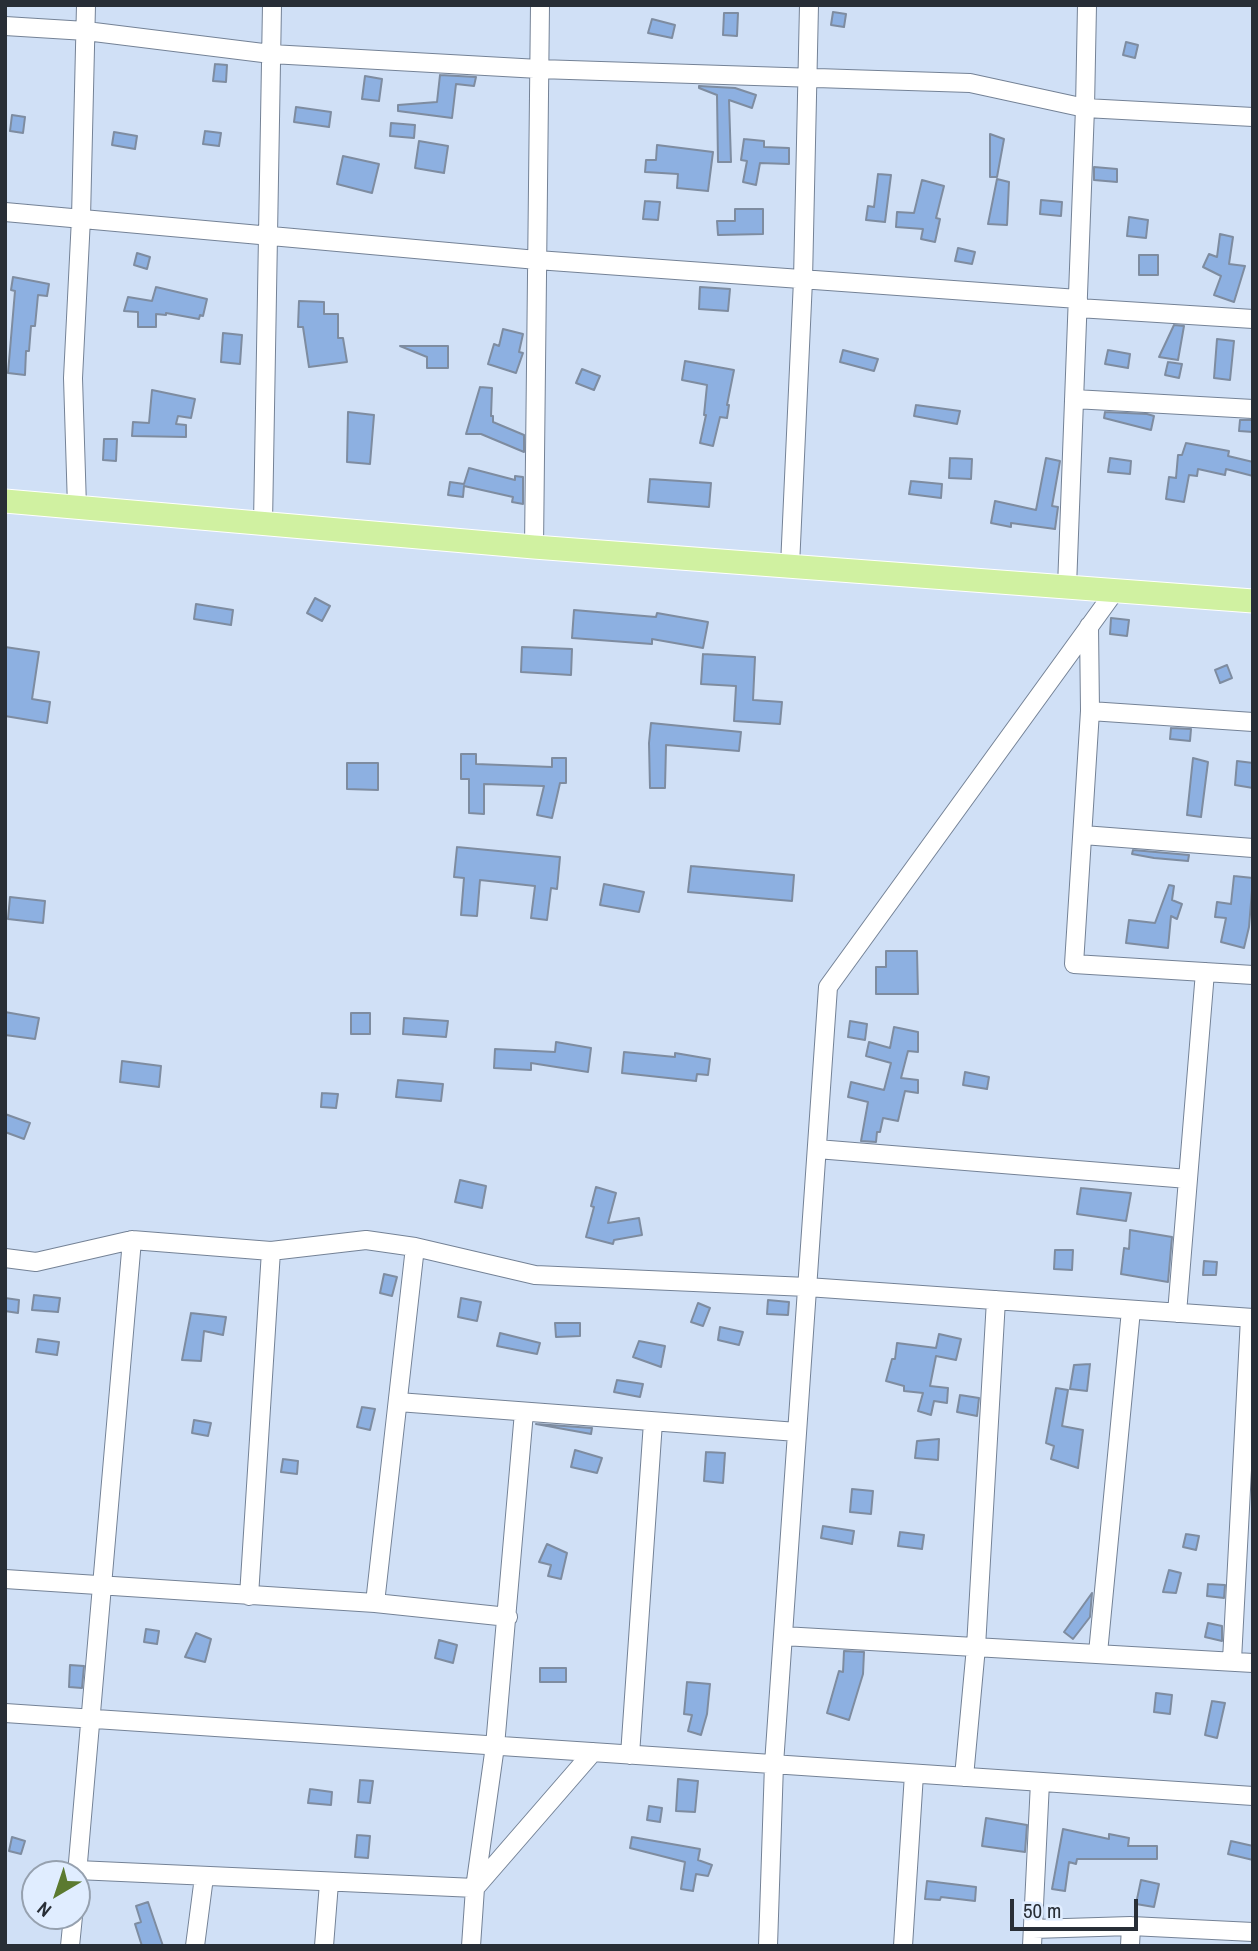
<!DOCTYPE html>
<html>
<head>
<meta charset="utf-8">
<style>
	body { margin:0 }
	#map { position:relative; width:1258px; height:1951px; overflow:hidden; background:#d0e0f6; font-family:"Archivo Narrow",sans-serif }
	canvas { display:block }
	.frame { position:absolute; inset:0; border:7px solid #282e36; pointer-events:none }
	.north { position:absolute; left:21px; top:1860px; width:70px; height:70px; box-sizing:border-box; background:#e0edff; border:2px solid #96a1af; border-radius:50%; rotate:219deg; font-size:19px; font-weight:700; line-height:28px; text-align:center; color:#282e36 }
	.north::after { content:''; display:block; margin:auto; width:24px; height:32px; background:#5b7a30; clip-path:polygon(50% 0,100% 100%,50% 72%,0 100%) }
	.scale { position:absolute; left:1010px; top:1899px; width:128px; height:32px; box-sizing:border-box; border:4px solid #282e36; border-top:0; padding-left:9px; font-size:21px; line-height:24px; white-space:nowrap; color:#282e36; -webkit-text-stroke:5px #e0edff; paint-order:stroke }
</style>
</head>
<body>
<div id="map">
<canvas width="1258" height="1951"></canvas>
<div class="frame"></div>
<div class="north">N</div>
<div class="scale">50 m</div>
</div>
<script>
const c = document.querySelector('canvas').getContext('2d');
c.lineJoin = 'round';
function fillPath(path, color) { c.fillStyle = color; c.fill(path, 'evenodd'); }
const poly = rows => new Path2D(rows.map(r => 'M' + r).join(''));
function trace(path, color, width, dash) { c.strokeStyle = color; c.lineWidth = width; c.lineCap = dash ? 'butt' : 'round'; c.setLineDash(dash || []); c.stroke(path); }
const building = poly([
	[833,12,846,14,844,27,831,25,833,12],
	[724,13,738,13,737,36,723,35,724,13],
	[652,19,675,25,672,38,648,33,652,19],
	[1126,42,1138,45,1135,58,1123,55,1126,42],
	[215,64,227,65,226,82,213,81,215,64],
	[440,75,476,77,474,86,456,84,452,118,398,111,398,105,437,102,440,75],
	[365,76,382,79,379,101,362,99,365,76],
	[699,86,735,88,756,95,752,108,729,100,731,162,718,162,717,95,699,88,699,86],
	[296,107,331,112,329,127,294,122,296,107],
	[12,115,25,117,23,133,10,131,12,115],
	[391,123,415,125,414,138,390,136,391,123],
	[205,131,221,133,219,146,203,144,205,131],
	[114,132,137,136,135,149,112,145,114,132],
	[990,134,1004,139,997,177,990,177,990,134],
	[744,139,764,141,764,147,789,148,789,164,760,163,756,185,743,182,747,161,741,160,744,139],
	[419,141,448,146,444,173,415,168,419,141],
	[657,145,713,152,708,191,677,188,678,174,645,172,646,160,656,160,657,145],
	[343,156,379,164,372,193,337,184,343,156],
	[1094,167,1117,169,1117,182,1094,180,1094,167],
	[878,174,891,175,885,222,866,220,868,206,874,207,878,174],
	[997,179,1009,182,1007,225,988,224,997,179],
	[922,180,944,186,936,218,940,219,935,242,921,239,923,229,896,227,897,212,914,213,922,180],
	[1041,200,1062,202,1061,216,1040,214,1041,200],
	[645,201,660,202,658,220,643,219,645,201],
	[735,209,763,209,763,234,718,235,717,221,735,221,735,209],
	[1129,217,1148,220,1146,238,1127,236,1129,217],
	[1220,234,1233,237,1229,264,1245,266,1234,302,1214,295,1221,276,1203,267,1209,254,1217,257,1220,234],
	[958,248,975,252,972,264,955,261,958,248],
	[137,253,150,257,147,269,134,265,137,253],
	[1139,255,1158,255,1158,275,1139,275,1139,255],
	[13,277,49,284,47,296,38,295,35,326,31,326,29,351,26,351,25,375,8,373,15,291,11,290,13,277],
	[156,287,207,299,203,316,200,315,199,319,166,313,166,315,156,314,156,327,138,327,138,312,124,311,128,297,152,301,156,287],
	[700,287,730,289,728,311,699,309,700,287],
	[299,301,324,302,324,314,338,314,338,338,343,338,347,362,309,367,303,327,298,327,299,301],
	[1174,325,1184,326,1178,360,1159,357,1174,325],
	[503,329,523,334,519,352,523,353,516,373,488,364,494,344,499,346,503,329],
	[223,333,242,335,240,364,221,362,223,333],
	[1217,339,1234,341,1230,380,1214,378,1217,339],
	[400,346,448,346,448,368,427,368,427,357,400,346],
	[843,350,878,359,874,371,840,362,843,350],
	[1108,350,1130,354,1128,368,1105,364,1108,350],
	[685,361,734,370,727,405,729,405,727,418,720,417,713,446,700,443,706,415,704,415,707,385,682,380,685,361],
	[1168,362,1182,364,1179,378,1165,375,1168,362],
	[582,369,600,376,594,390,576,383,582,369],
	[480,387,492,388,491,416,493,416,493,422,524,435,524,452,481,434,466,434,480,387],
	[152,390,195,399,191,418,178,416,176,424,186,425,186,437,132,436,133,422,149,423,152,390],
	[916,405,960,411,957,424,914,416,916,405],
	[348,412,374,415,370,464,347,462,348,412],
	[1105,412,1147,414,1154,416,1151,430,1104,418,1105,412],
	[1240,420,1253,420,1253,432,1239,431,1240,420],
	[104,439,117,439,116,461,103,460,104,439],
	[1186,443,1229,451,1228,456,1253,462,1253,476,1226,469,1225,475,1198,469,1197,476,1189,475,1184,502,1166,499,1169,477,1176,478,1178,455,1182,455,1186,443],
	[950,458,972,459,971,479,949,478,950,458],
	[1046,458,1060,461,1052,506,1058,507,1055,529,1011,523,1011,527,991,523,995,501,1036,510,1046,458],
	[1110,458,1131,461,1130,474,1108,472,1110,458],
	[469,468,515,480,515,476,523,477,523,504,512,502,513,497,464,486,463,497,448,495,450,482,464,484,469,468],
	[650,479,711,483,709,507,648,502,650,479],
	[911,481,942,484,941,498,909,494,911,481],
	[315,598,330,606,322,621,307,613,315,598],
	[196,604,233,610,231,625,194,619,196,604],
	[574,610,656,617,657,613,708,622,703,648,652,639,652,644,572,638,574,610],
	[1111,618,1129,620,1127,636,1110,634,1111,618],
	[5,647,39,652,32,699,50,702,47,723,5,716,5,647],
	[522,647,572,649,571,675,521,672,522,647],
	[703,654,755,657,753,700,782,702,780,724,734,721,736,686,701,684,703,654],
	[1227,665,1232,678,1220,683,1215,670,1227,665],
	[651,723,741,732,739,751,666,745,665,788,650,788,649,743,651,723],
	[1171,728,1191,729,1190,741,1170,739,1171,728],
	[461,754,476,754,476,764,552,767,552,758,566,758,566,783,560,783,552,818,537,815,544,786,484,784,484,814,469,813,469,779,461,779,461,754],
	[1193,758,1208,762,1201,817,1187,815,1193,758],
	[1237,761,1253,763,1253,788,1235,785,1237,761],
	[347,763,378,763,378,790,347,789,347,763],
	[457,847,560,857,557,889,551,888,547,920,531,918,535,886,480,880,477,916,461,915,464,878,454,877,457,847],
	[1133,850,1189,855,1188,861,1154,858,1132,854,1133,850],
	[691,866,794,875,792,901,688,892,691,866],
	[1234,876,1253,878,1249,927,1244,948,1221,942,1226,918,1215,917,1217,902,1231,904,1234,876],
	[604,884,644,892,639,912,600,905,604,884],
	[1169,885,1174,886,1172,900,1182,904,1177,919,1171,916,1168,948,1126,943,1129,920,1155,923,1169,885],
	[10,897,45,901,43,923,8,919,10,897],
	[886,951,917,951,918,994,876,994,876,967,886,967,886,951],
	[5,1012,39,1018,35,1039,5,1035,5,1012],
	[351,1013,370,1013,370,1034,351,1034,351,1013],
	[404,1018,448,1021,446,1037,403,1034,404,1018],
	[850,1021,867,1024,865,1040,848,1037,850,1021],
	[894,1027,918,1032,918,1052,908,1051,901,1078,918,1080,918,1093,905,1091,898,1121,883,1118,880,1132,877,1132,876,1142,861,1141,868,1102,848,1097,851,1082,884,1090,891,1063,866,1056,869,1042,890,1048,894,1027],
	[556,1042,591,1048,588,1072,531,1063,531,1070,494,1068,495,1049,555,1052,556,1042],
	[624,1052,675,1057,675,1053,710,1059,708,1075,697,1074,696,1081,622,1073,624,1052],
	[122,1061,161,1066,159,1087,120,1082,122,1061],
	[965,1072,989,1077,987,1089,963,1085,965,1072],
	[398,1080,443,1084,441,1101,396,1097,398,1080],
	[322,1093,338,1094,336,1108,321,1107,322,1093],
	[5,1114,30,1123,24,1139,5,1132,5,1114],
	[460,1180,486,1186,482,1208,455,1202,460,1180],
	[596,1187,616,1193,608,1223,639,1218,642,1235,614,1240,613,1244,586,1237,594,1207,591,1206,596,1187],
	[1081,1188,1131,1193,1126,1221,1077,1214,1081,1188],
	[1130,1230,1172,1237,1168,1282,1121,1274,1124,1248,1129,1249,1130,1230],
	[1055,1250,1073,1250,1072,1270,1054,1269,1055,1250],
	[1204,1261,1217,1262,1216,1275,1203,1275,1204,1261],
	[384,1274,397,1277,392,1296,380,1293,384,1274],
	[34,1295,60,1298,58,1312,32,1310,34,1295],
	[5,1298,19,1300,18,1313,5,1311,5,1298],
	[461,1298,481,1302,477,1321,458,1317,461,1298],
	[768,1300,789,1302,788,1315,767,1314,768,1300],
	[698,1303,710,1308,703,1326,691,1322,698,1303],
	[191,1313,226,1317,223,1335,204,1331,201,1361,182,1360,191,1313],
	[555,1323,580,1323,580,1336,556,1337,555,1323],
	[720,1327,743,1332,739,1345,718,1340,720,1327],
	[500,1333,540,1343,537,1354,497,1346,500,1333],
	[939,1334,961,1339,956,1360,936,1356,930,1386,948,1388,947,1403,934,1401,931,1415,918,1411,923,1393,904,1391,904,1386,886,1381,892,1359,895,1359,897,1343,936,1348,939,1334],
	[38,1339,59,1342,57,1355,36,1352,38,1339],
	[639,1341,665,1346,661,1367,633,1357,639,1341],
	[1090,1364,1087,1391,1070,1389,1074,1365,1090,1364],
	[617,1380,643,1384,640,1397,614,1392,617,1380],
	[1056,1388,1068,1390,1062,1426,1083,1430,1078,1468,1051,1459,1054,1446,1046,1443,1056,1388],
	[960,1395,979,1398,977,1416,957,1412,960,1395],
	[362,1407,375,1409,370,1430,357,1427,362,1407],
	[194,1420,211,1423,208,1436,192,1433,194,1420],
	[536,1424,592,1428,591,1434,536,1424],
	[939,1439,938,1460,915,1458,917,1441,939,1439],
	[575,1450,602,1458,597,1473,571,1467,575,1450],
	[706,1452,725,1453,723,1483,704,1481,706,1452],
	[283,1459,298,1461,297,1474,281,1472,283,1459],
	[852,1489,873,1491,871,1514,850,1512,852,1489],
	[823,1526,854,1531,852,1544,821,1538,823,1526],
	[900,1532,924,1535,922,1549,898,1546,900,1532],
	[1186,1534,1199,1536,1196,1550,1183,1547,1186,1534],
	[547,1544,567,1553,561,1579,548,1576,551,1565,539,1562,547,1544],
	[1169,1570,1181,1573,1176,1593,1163,1592,1169,1570],
	[1208,1584,1225,1585,1224,1598,1207,1596,1208,1584],
	[1092,1593,1090,1617,1073,1639,1064,1632,1092,1593],
	[1208,1623,1222,1626,1222,1641,1205,1637,1208,1623],
	[146,1629,159,1631,157,1644,144,1642,146,1629],
	[196,1633,211,1639,205,1662,185,1657,196,1633],
	[439,1640,457,1645,453,1663,435,1658,439,1640],
	[844,1651,864,1652,863,1674,849,1720,827,1713,839,1671,843,1672,844,1651],
	[70,1665,84,1666,82,1688,69,1687,70,1665],
	[540,1668,566,1668,566,1682,540,1682,540,1668],
	[687,1682,710,1684,707,1714,701,1735,688,1731,692,1715,684,1714,687,1682],
	[1156,1693,1172,1695,1170,1714,1154,1712,1156,1693],
	[1212,1701,1225,1703,1217,1738,1205,1735,1212,1701],
	[678,1779,698,1781,695,1812,676,1811,678,1779],
	[360,1780,373,1781,370,1803,358,1802,360,1780],
	[310,1789,332,1792,331,1805,308,1803,310,1789],
	[649,1806,662,1808,660,1822,647,1820,649,1806],
	[986,1818,1027,1825,1025,1852,982,1846,986,1818],
	[1063,1829,1109,1839,1109,1834,1129,1838,1128,1846,1157,1846,1157,1859,1077,1859,1076,1864,1069,1862,1065,1891,1052,1889,1063,1829],
	[357,1835,370,1836,368,1858,355,1857,357,1835],
	[12,1837,25,1841,21,1854,9,1851,12,1837],
	[632,1837,700,1849,698,1860,712,1865,708,1876,696,1874,693,1891,681,1889,685,1862,630,1848,632,1837],
	[1231,1841,1253,1846,1253,1860,1228,1854,1231,1841],
	[1141,1880,1159,1884,1154,1907,1136,1904,1141,1880],
	[927,1881,976,1887,975,1901,941,1897,940,1900,925,1899,927,1881],
	[148,1902,163,1946,142,1946,135,1924,141,1922,136,1906,148,1902]
]);
fillPath(building, '#8db0e1');
trace(building, '#7e8ca0', 2);
const minor = poly([
	[5,26,86,31,271,54,539,69,970,83,1085,108,1253,117],
	[5,212,537,260,1078,299],
	[1078,308,1253,319],
	[1074,399,1253,409],
	[77,507,73,378,81,218,86,5],
	[263,523,272,5],
	[534,547,540,5],
	[790,566,803,280,809,5],
	[1067,587,1085,108,1087,5],
	[1089,626,1090,711,1074,964,1253,975],
	[1090,711,1253,722],
	[1083,835,1253,848],
	[817,1149,1188,1179],
	[5,1258,36,1262,132,1240,271,1251,366,1240,415,1247,535,1275,807,1287,1253,1318],
	[1177,1313,1205,972],
	[398,1402,797,1432],
	[5,1579,375,1603,508,1617],
	[249,1596,271,1251],
	[375,1603,415,1247],
	[783,1636,1253,1663],
	[1098,1653,1131,1310],
	[1232,1660,1250,1318],
	[5,1713,1253,1796],
	[630,1755,653,1422],
	[964,1777,976,1647,996,1300],
	[77,1870,475,1888,495,1746,524,1412],
	[77,1874,132,1240],
	[1033,1929,1131,1926,1253,1932],
	[70,1946,73,1916],
	[195,1946,204,1877],
	[324,1946,329,1883],
	[471,1946,475,1888,593,1752],
	[768,1946,774,1764,828,987,1115,591],
	[903,1946,914,1774],
	[1032,1946,1040,1782],
	[1130,1946,1131,1926]
]);
const major = poly([
	[5,501,534,547,1253,601]
]);
trace(minor, '#748296', 20);
trace(major, '#fff', 25);
trace(minor, '#fff', 18);
trace(major, '#d0f1a1', 23);
</script>
</body>
</html>
